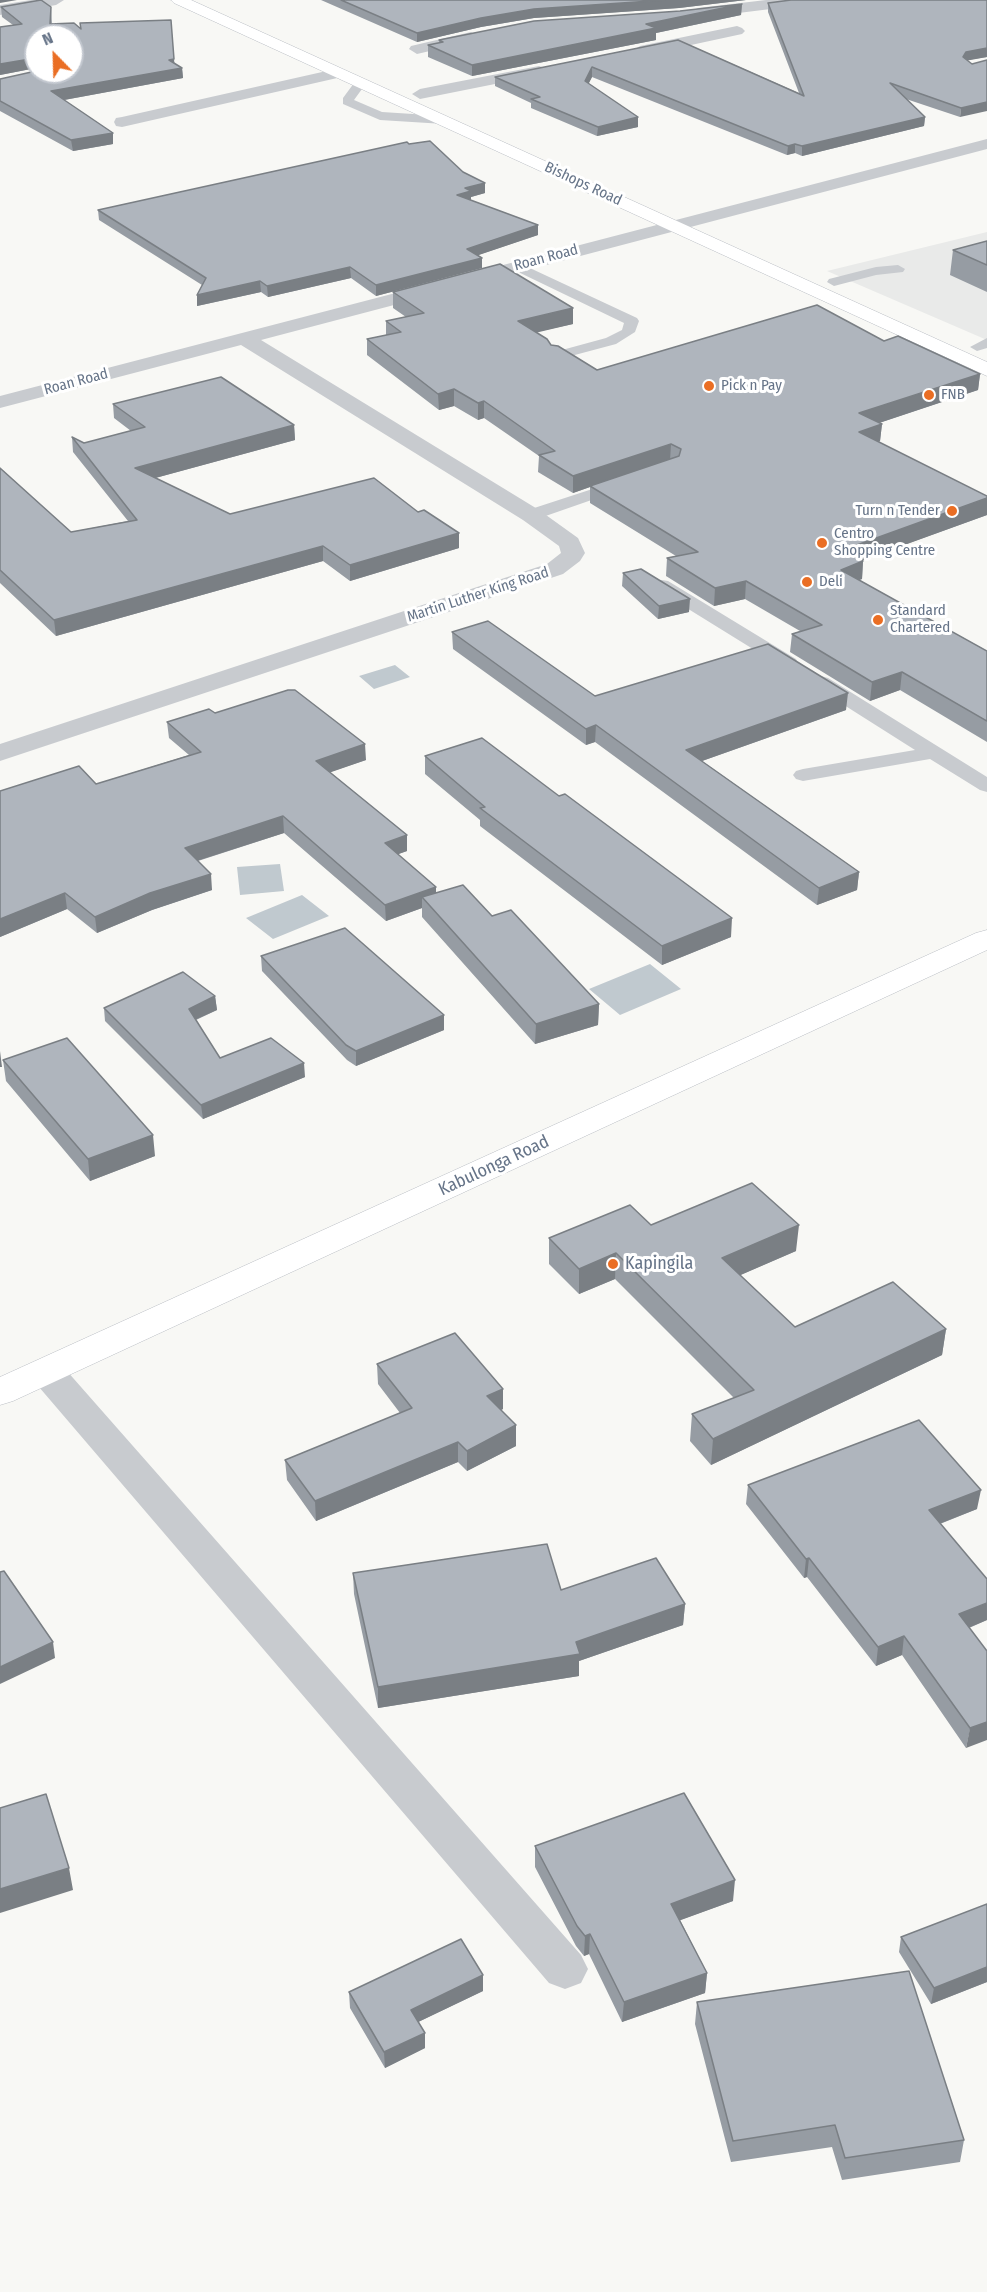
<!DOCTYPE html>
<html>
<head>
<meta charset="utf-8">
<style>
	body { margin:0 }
	#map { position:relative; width:987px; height:2292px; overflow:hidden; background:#f8f8f5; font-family:"Fira Sans Condensed",sans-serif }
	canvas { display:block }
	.north { position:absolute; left:24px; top:24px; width:60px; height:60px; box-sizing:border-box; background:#fff; border:2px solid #c2c7cf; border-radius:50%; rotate:337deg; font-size:16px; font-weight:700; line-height:24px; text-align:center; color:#667488 }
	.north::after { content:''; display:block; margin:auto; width:21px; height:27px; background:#ea6e24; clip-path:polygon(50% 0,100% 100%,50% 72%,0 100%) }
</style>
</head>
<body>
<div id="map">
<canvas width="987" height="2292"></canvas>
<div class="north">N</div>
</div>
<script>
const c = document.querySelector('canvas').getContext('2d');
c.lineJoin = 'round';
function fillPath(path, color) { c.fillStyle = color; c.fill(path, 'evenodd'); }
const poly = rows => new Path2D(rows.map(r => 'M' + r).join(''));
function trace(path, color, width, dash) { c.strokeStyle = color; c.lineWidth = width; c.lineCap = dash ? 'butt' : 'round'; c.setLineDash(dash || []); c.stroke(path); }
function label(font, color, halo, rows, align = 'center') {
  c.font = font + ' "Fira Sans Condensed",sans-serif'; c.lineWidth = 6; c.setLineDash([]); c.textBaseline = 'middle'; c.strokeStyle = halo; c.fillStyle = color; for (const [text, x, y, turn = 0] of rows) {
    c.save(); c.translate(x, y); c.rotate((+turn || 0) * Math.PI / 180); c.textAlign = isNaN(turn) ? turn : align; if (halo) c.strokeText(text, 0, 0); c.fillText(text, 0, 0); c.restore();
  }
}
fillPath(poly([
	[987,232,987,340,827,271]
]), '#e9eae9');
fillPath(poly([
	[395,665,410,677,374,689,359,676],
	[280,864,284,891,240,895,237,867],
	[302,895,329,916,273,939,246,918],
	[650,964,681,989,620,1015,589,989]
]), '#c0c9cf');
const secondary = poly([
	[171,0,191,0,987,362,987,376,174,3,171,0],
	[987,930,987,950,13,1401,0,1405,0,1377,976,933,987,930]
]);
trace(secondary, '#babec4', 1);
fillPath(poly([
	[361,78,367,82,354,100,382,112,444,116,450,120,444,124,380,120,343,104,343,98,357,79,361,78],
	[517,262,637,318,639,321,635,332,616,344,556,360,551,359,549,356,551,353,606,338,622,330,624,323,512,269,510,266,512,263,517,262],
	[898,265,905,269,903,272,876,275,834,286,827,282,829,279,876,267,898,265],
	[987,338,987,348,977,351,970,347,987,338],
	[620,480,628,485,626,488,537,519,525,519,523,515,525,511,620,480],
	[662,580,668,581,796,659,798,663,796,667,782,667,656,589,653,585,656,581,662,580],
	[821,676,828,678,987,777,987,792,980,790,930,759,803,781,796,779,793,775,796,771,803,769,915,750,814,686,812,682,814,678,821,676]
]), '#c8cbcf');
fillPath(poly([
	[31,0,64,0,56,5,0,15,0,5,31,0],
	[766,0,811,0,803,5,698,18,690,13,698,8,766,0],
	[737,26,742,28,745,31,742,34,640,56,632,51,640,46,737,26],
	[471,32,479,37,477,40,417,54,409,49,411,46,471,32],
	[539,66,545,68,547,71,545,74,420,99,412,94,420,89,539,66],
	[340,68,348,73,346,76,122,127,116,126,114,122,116,118,122,117,340,68],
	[987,139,987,149,261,340,539,510,578,538,585,553,580,561,563,574,0,761,0,744,547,564,561,553,559,546,523,520,241,345,0,408,0,396,987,139],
	[46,1358,59,1362,581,1955,588,1969,581,1983,565,1989,549,1983,33,1380,28,1371,33,1362,46,1358]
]), '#c8cbcf');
fillPath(secondary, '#fff');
fillPath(poly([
	[321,0,746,0,679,8,534,18,481,27,417,42],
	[987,0,987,57,967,60,960,117,906,99,925,117,924,126,802,156,795,153,787,155,592,77,588,84,638,117,638,127,597,136,531,108,531,103,495,86,495,77,678,40,799,93,768,12,768,3],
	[742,4,741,15,656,33,656,40,472,76,428,57,428,45,439,43,439,40],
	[1,7,51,7,52,24,81,29,171,20,174,63,182,68,183,78,64,100,113,133,113,144,73,151,0,111,0,79,72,72,36,36,36,68,0,75,13,25,2,17],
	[409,144,485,183,485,193,471,197,471,200,538,225,538,235,478,255,482,258,482,268,376,296,351,278,268,297,261,292,197,306,197,295,202,285,99,220,98,210],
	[987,241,987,292,950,275,953,250],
	[393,292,573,324,536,332,551,345,597,370,884,341,980,374,978,390,879,423,882,424,880,441,879,442,987,515,862,560,863,561,862,579,859,580,987,651,987,742,900,690,870,701,790,652,792,634,800,631,745,599,714,606,666,576,667,558,676,556,590,503,590,487,573,493,538,472,539,456,484,418,478,420,454,406,439,410,367,355,367,339,386,335,386,321,406,317,393,308],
	[113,404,294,425,295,440,155,478,230,514,459,548,350,581,323,561,56,636,0,583,0,468,71,532,128,521,73,452,72,437,84,443,131,431,114,418],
	[623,573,689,612,658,619,622,586],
	[452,632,595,696,846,710,702,761,859,872,857,890,817,905,595,742,586,745,453,649],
	[215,713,366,760,330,772,407,835,407,851,398,854,436,893,492,916,599,1004,598,1025,535,1044,422,917,422,908,386,921,284,833,198,861,212,890,152,910,97,933,67,909,0,937,0,791,96,784,189,755,169,738,167,722],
	[425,756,731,937,662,965,480,826,480,820,425,774],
	[261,956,444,1015,444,1030,356,1066,347,1060,262,971],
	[215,996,217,1010,196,1020,220,1058,305,1077,203,1119,105,1021,104,1008],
	[3,1060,155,1156,90,1181,6,1081],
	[651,1225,796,1251,740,1275,795,1327,946,1329,942,1355,711,1465,690,1441,692,1414,734,1398,615,1279,579,1294,549,1264,549,1238],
	[377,1364,503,1409,501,1410,516,1425,516,1446,467,1471,458,1462,316,1521,287,1480,285,1460,400,1413,378,1384],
	[748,1485,977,1509,940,1524,987,1620,969,1628,987,1651,966,1748,902,1655,876,1666,807,1577,804,1578,746,1504],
	[353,1573,561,1590,685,1604,683,1625,579,1661,579,1676,378,1708,354,1594],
	[535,1846,733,1901,680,1920,707,1973,705,1993,622,2022,589,1954,584,1956,576,1946,535,1867],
	[987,1904,987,1982,931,2004,899,1952,901,1937],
	[483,1991,418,2022,425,2033,425,2048,385,2068,350,2008,349,1992],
	[697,2002,964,2140,960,2162,842,2180,832,2147,731,2162,695,2024]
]), '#969ca3');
fillPath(poly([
	[0,0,17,0,0,3],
	[665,0,746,0,679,8,534,18,481,27,417,42,417,33,481,18,534,9],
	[742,4,741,15,656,33,656,40,472,76,472,65,646,24],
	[987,48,987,57,965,61,963,57,966,52],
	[34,58,36,68,0,75,0,64],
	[174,59,175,69,182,68,183,78,53,102,51,91],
	[592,67,592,77,585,91,585,81],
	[987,102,987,111,960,117,961,108],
	[638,117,638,127,597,136,598,127],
	[925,117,924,126,802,156,802,146],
	[113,133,113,144,73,151,71,140],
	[795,144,795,153,787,155,788,146],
	[485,183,485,193,471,197,471,201,457,195,465,188],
	[538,225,538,235,467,259,467,249],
	[482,258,482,268,376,296,376,285],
	[350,267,351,278,268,297,267,286],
	[260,281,261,292,197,306,197,295],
	[573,308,573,324,518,337,518,321],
	[980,374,978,390,858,430,859,413],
	[454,389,454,406,439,410,438,394],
	[484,401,484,418,478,420,478,403],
	[882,424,880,441,858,449,859,432],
	[294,425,295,440,137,483,135,468],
	[671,444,670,461,590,486,590,487,573,493,573,476],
	[987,498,987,515,841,568,843,550],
	[459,533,459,548,350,581,350,565],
	[323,546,323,561,56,636,54,620],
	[863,561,862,579,839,587,841,570],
	[746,581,745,599,714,606,715,588],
	[690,599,689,612,658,619,659,606],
	[902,672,900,690,870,701,872,682],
	[848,693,846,710,685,767,686,750],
	[596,725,595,742,586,745,586,729],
	[365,744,366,760,317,777,316,761],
	[283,816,284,833,187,864,185,848],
	[407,835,407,851,385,859,385,843],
	[859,872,857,890,817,905,819,888],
	[211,874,212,890,152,910,97,933,95,917,150,893],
	[436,887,436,903,422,897,422,908,386,921,385,905],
	[65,893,67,909,0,937,0,919],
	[732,918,731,937,662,965,662,946],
	[215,996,217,1010,190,1022,189,1009],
	[599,1004,598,1025,535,1044,536,1024],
	[444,1015,444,1030,356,1066,356,1051],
	[0,1051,2,1067,0,1067],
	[304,1063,305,1077,203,1119,201,1105],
	[153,1135,155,1156,90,1181,88,1159],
	[799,1225,796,1251,720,1284,722,1258],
	[616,1253,615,1279,579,1294,579,1269],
	[946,1329,942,1355,711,1465,713,1439],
	[503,1389,503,1409,487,1416,487,1396],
	[516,1425,516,1446,467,1471,467,1451],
	[458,1442,458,1462,316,1521,315,1501],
	[981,1490,977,1509,926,1529,929,1510],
	[809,1558,807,1577,804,1578,806,1559],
	[987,1603,987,1620,956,1633,959,1614],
	[685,1604,683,1625,579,1661,579,1676,378,1708,378,1687,576,1642],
	[904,1636,902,1655,876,1666,878,1647],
	[53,1642,55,1658,0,1684,0,1667],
	[987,1722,987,1740,966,1748,970,1728],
	[69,1868,73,1890,0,1913,0,1889],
	[735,1880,733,1901,670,1924,671,1904],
	[590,1934,589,1954,584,1956,585,1936],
	[987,1967,987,1982,931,2004,934,1988],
	[707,1973,705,1993,622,2022,624,2002],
	[483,1975,483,1991,412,2025,411,2010],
	[425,2033,425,2048,385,2068,384,2052]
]), '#7a7f84');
const building = poly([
	[41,0,51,7,50,24,74,23,81,29,80,23,171,20,174,59,169,60,182,68,51,91,113,133,71,140,0,101,0,79,36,71,36,72,72,72,72,36,36,36,36,58,0,64,0,27,22,24,1,7,41,0],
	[341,0,665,0,534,9,481,18,417,33,341,0],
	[791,0,987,0,987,48,966,52,963,57,972,64,987,60,987,102,961,108,890,83,925,117,802,146,795,144,788,146,592,67,585,81,638,117,598,127,531,99,540,97,495,77,678,40,804,96,768,3,791,0],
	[742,4,646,24,656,28,472,65,428,45,443,42,439,40,534,21,680,11,742,4],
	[430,141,463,172,485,183,465,188,471,191,457,195,538,225,467,249,482,258,376,285,350,267,267,286,260,281,197,295,206,278,98,210,407,142,409,144,430,141],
	[987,241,987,265,953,250,987,241],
	[500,264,573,308,518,321,547,339,551,345,558,346,597,370,817,305,884,341,898,336,980,374,859,413,882,424,859,432,987,496,987,498,843,550,863,561,841,570,987,651,987,721,902,672,872,682,792,634,822,625,746,581,715,588,667,558,698,552,590,486,679,456,681,449,671,444,573,476,539,455,555,451,484,401,478,403,454,389,438,394,367,339,401,332,386,321,424,313,393,292,500,264],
	[221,377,294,425,135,468,230,514,374,478,418,512,424,510,459,533,350,565,323,546,54,620,0,570,0,468,71,532,137,520,72,437,84,443,145,427,113,404,221,377],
	[641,569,690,599,659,606,623,573,641,569],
	[488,621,595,696,768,644,848,693,686,750,859,872,819,888,596,725,586,729,452,632,488,621],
	[288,690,295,690,365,744,316,761,407,835,385,843,436,887,385,905,283,816,185,848,211,874,150,893,95,917,65,893,0,919,0,791,79,766,96,784,201,752,167,722,209,709,215,713,288,690],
	[482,738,559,796,565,794,732,918,662,946,480,808,485,807,425,756,482,738],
	[463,885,492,916,511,910,599,1004,536,1024,422,897,463,885],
	[345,928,444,1015,356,1051,346,1045,261,956,345,928],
	[183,972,215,996,189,1009,220,1058,271,1038,304,1063,201,1105,104,1008,183,972],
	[67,1038,153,1135,88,1159,3,1060,67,1038],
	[752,1183,799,1225,722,1258,795,1327,893,1282,946,1329,713,1439,692,1414,754,1390,616,1253,579,1269,549,1238,630,1205,651,1225,752,1183],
	[455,1333,503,1389,487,1396,516,1425,467,1451,458,1442,315,1501,285,1460,412,1408,377,1364,455,1333],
	[919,1420,981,1490,929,1510,987,1579,987,1603,959,1614,987,1651,987,1722,970,1728,904,1636,878,1647,809,1558,806,1559,748,1485,919,1420],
	[547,1544,561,1590,656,1558,685,1604,576,1642,580,1654,378,1687,353,1573,547,1544],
	[4,1571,53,1642,0,1667,0,1572,4,1571],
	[684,1793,735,1880,671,1904,707,1973,624,2002,590,1934,585,1936,577,1926,535,1846,684,1793],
	[46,1794,69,1868,0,1889,0,1808,46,1794],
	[987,1904,987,1967,934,1988,901,1937,987,1904],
	[461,1939,483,1975,411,2010,425,2033,384,2052,349,1992,461,1939],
	[909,1971,964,2140,845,2158,835,2125,733,2141,697,2002,909,1971]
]);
fillPath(building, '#afb5bd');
trace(building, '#7a7f84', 1.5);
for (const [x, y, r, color] of [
	[709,386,6,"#ea6e24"],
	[929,395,6,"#ea6e24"],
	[952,511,6,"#ea6e24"],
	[822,543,6,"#ea6e24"],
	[807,582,6,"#ea6e24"],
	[878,620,6,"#ea6e24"],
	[613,1264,6,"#ea6e24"]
]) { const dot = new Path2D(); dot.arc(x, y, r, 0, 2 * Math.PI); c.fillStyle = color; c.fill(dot); trace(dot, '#fff', 2); }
label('15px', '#667488', '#fff', [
	["Bishops Road",583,184,25],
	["Roan Road",546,258,-15],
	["Roan Road",76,382,-15],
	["Martin Luther King Road",478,595,-18]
]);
label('15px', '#667488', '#fff', [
	["Pick n Pay",721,386],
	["FNB",941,395],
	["Turn n Tender",940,511,"right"],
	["Centro",834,534],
	["Shopping Centre",834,551],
	["Deli",819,582],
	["Standard",890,611],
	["Chartered",890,628]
], 'left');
label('18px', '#667488', '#fff', [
	["Kabulonga Road",494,1166,-25]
]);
label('18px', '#667488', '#fff', [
	["Kapingila",625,1264]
], 'left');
</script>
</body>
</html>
